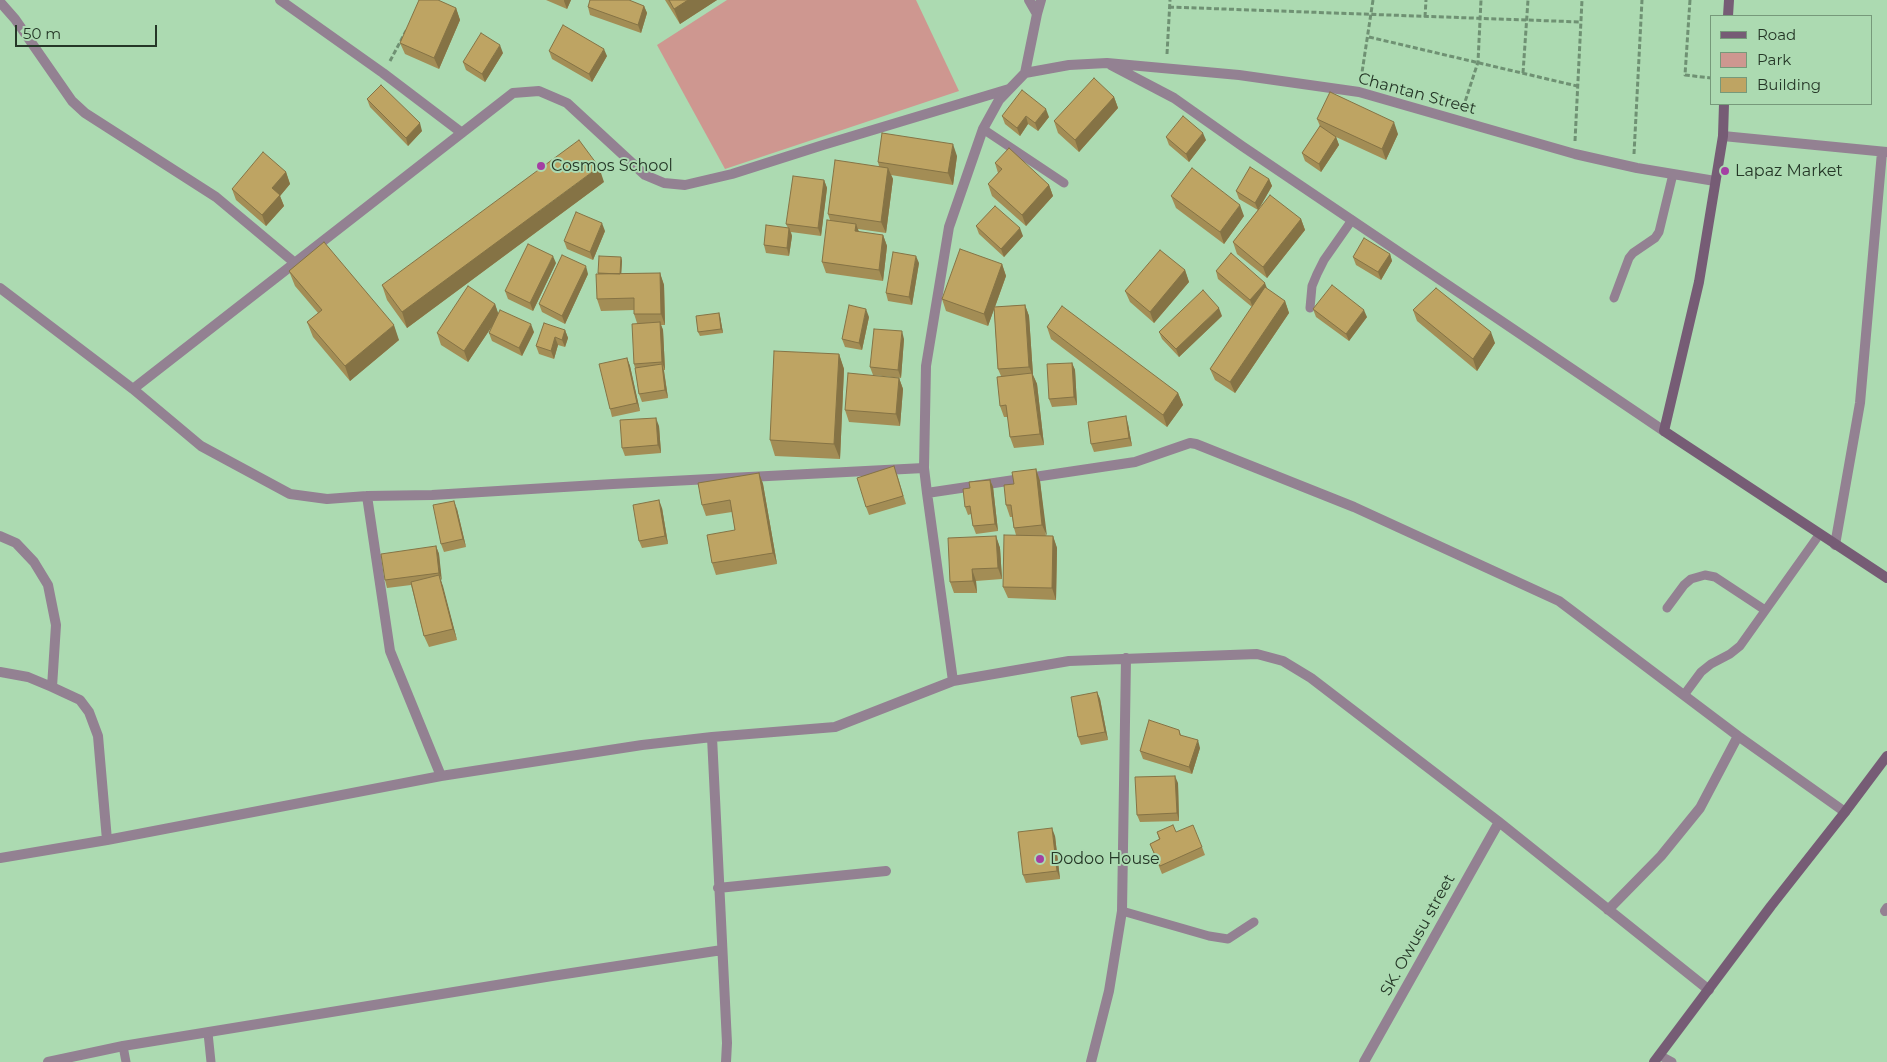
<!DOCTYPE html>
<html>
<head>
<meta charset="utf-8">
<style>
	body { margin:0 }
	#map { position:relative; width:1887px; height:1062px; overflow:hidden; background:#acdab1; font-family:Montserrat,sans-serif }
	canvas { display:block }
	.legend { position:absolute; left:1710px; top:15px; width:162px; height:90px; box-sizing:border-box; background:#acdab1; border:1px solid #76997a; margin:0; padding:6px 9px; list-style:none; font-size:15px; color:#253727 }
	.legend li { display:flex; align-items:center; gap:10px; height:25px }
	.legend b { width:25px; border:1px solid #76997a }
	.scale { position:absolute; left:15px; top:25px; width:142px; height:22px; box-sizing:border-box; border:2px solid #253727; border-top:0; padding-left:6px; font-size:15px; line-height:18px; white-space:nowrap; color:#253727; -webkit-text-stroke:4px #acdab1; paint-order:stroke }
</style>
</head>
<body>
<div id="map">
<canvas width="1887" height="1062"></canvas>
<ul class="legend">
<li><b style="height:6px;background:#765c75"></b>Road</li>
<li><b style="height:14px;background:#ce9790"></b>Park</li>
<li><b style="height:14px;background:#bea463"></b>Building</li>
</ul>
<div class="scale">50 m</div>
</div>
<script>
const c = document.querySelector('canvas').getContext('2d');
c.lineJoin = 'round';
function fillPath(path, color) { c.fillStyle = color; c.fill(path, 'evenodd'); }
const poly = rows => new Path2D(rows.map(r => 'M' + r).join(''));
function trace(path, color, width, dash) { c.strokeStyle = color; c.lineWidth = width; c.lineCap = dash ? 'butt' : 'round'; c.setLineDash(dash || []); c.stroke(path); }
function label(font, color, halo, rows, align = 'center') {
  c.font = font + ' Montserrat,sans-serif'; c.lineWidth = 4; c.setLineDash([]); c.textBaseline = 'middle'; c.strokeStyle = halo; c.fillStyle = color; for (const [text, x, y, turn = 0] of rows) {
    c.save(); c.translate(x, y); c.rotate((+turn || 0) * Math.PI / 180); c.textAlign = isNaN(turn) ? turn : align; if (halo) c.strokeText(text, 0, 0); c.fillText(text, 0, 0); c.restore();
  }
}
fillPath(poly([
	[727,0,916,0,959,91,725,169,657,45]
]), '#ce9790');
trace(poly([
	[1690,0,1685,75,1711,78],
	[1169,7,1581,22],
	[1425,17,1426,0],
	[1369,37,1577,86],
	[1167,54,1170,0],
	[390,61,407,29],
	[1523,73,1528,0],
	[1361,79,1373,0],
	[1463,108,1478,62,1481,0],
	[1575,141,1582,0],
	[1634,154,1642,0]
]), '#6f9173', 3, [5, 2.5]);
trace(poly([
	[983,129,1064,183],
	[1614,298,1629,258,1633,253,1655,238,1659,232,1673,174],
	[1310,308,1312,286,1317,274,1324,260,1352,220],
	[1667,608,1684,585,1691,579,1705,575,1715,577,1765,610],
	[1684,695,1701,672,1711,664,1730,654,1740,646,1819,535],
	[1122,911,1209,936,1228,939,1254,922],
	[208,1033,211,1062],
	[123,1046,126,1062],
	[1659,1055,1672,1062]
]), '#938192', 9);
trace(poly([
	[280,0,383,73,462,133],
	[1029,0,1037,14],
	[0,2,15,19,72,101,85,113,216,197,295,263],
	[1111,65,1174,98,1242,146,1664,431],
	[1025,73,1037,14,1041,0],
	[1723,136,1887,152],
	[0,288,133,389,201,446,290,494,327,499,367,496,432,495,613,484,924,468],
	[133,389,513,93,539,91,567,103,645,175,664,183,685,185,732,174,823,145,1009,89],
	[927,493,1135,462,1190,443,1196,444,1354,507,1559,601,1738,736,1845,812],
	[367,496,390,651,441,776],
	[0,536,16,543,34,562,48,585,56,625,52,687],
	[1835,545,1860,403,1882,152],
	[0,672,28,677,52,687,80,700,89,712,98,736,107,840],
	[953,681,927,493,924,468,926,366,949,227,983,129,999,100,1025,73,1069,65,1107,63,1239,75,1359,92,1575,154,1637,168,1715,181],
	[712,737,727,1043,726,1062],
	[0,858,107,840,441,776,642,745,712,737,835,727,953,681,1069,661,1257,654,1283,661,1311,678,1499,822,1709,990],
	[718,888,886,871],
	[1608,910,1661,856,1700,808,1738,736],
	[1885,911,1887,908],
	[48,1062,123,1046,552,976,722,950],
	[1091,1062,1109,991,1122,911,1126,658],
	[1364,1062,1499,822]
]), '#938192', 10);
trace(poly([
	[1728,16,1729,0],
	[1724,104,1723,136,1699,282,1664,431,1887,578],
	[1654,1062,1771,906,1845,812,1887,756]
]), '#765c75', 10);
fillPath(poly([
	[546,0,571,0,567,9],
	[665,0,717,0,680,24],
	[644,6,647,13,641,33,590,15,588,7],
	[456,8,460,20,439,69,405,54,400,43],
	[549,51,607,56,592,82,552,59],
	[503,53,485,82,466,70,463,62],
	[1114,97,1118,108,1079,152,1058,133,1054,121],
	[367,99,422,131,408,146,370,107],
	[1002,116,1049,117,1038,131,1028,124,1020,136,1005,124],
	[1317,119,1398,134,1386,160,1336,137,1339,145,1321,172,1305,161,1302,153,1320,126],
	[1166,137,1206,140,1189,162,1169,145],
	[957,156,953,185,891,175,893,179,886,233,858,229,859,232,883,235,887,246,883,281,826,273,822,262,830,220,828,214,879,166,878,162],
	[995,163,1049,185,1053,196,1026,226,992,196,988,184,998,173],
	[286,172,290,184,280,196,284,206,266,226,236,200,232,189],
	[1269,179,1272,186,1259,209,1301,219,1305,230,1267,278,1237,254,1233,242,1258,210,1239,199,1236,191],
	[824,180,827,188,821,236,791,232,792,236,789,256,766,253,764,245,788,228,786,224],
	[604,182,407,328,387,300,382,285],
	[1171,196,1244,216,1224,244,1176,208],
	[976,226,1023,236,1004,257,979,234],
	[605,231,593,260,567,249,564,241],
	[1390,254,1392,261,1381,280,1356,265,1353,257],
	[621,257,622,261,621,274,660,273,664,285,665,325,661,325,663,330,665,370,664,370,668,398,642,402,639,394,635,368,634,364,637,323,634,314,634,310,601,311,597,299,598,273],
	[556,263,533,311,508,299,505,291],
	[919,263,912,305,888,301,886,293],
	[1002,264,1006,276,995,307,1025,305,1029,316,1033,375,1037,384,1044,445,1014,448,1010,437,1008,417,1004,417,1000,406,1001,376,998,369,994,309,988,326,946,311,942,299],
	[1185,270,1189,282,1154,323,1130,302,1125,291],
	[289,271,399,340,350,381,313,337,307,322,318,313,295,286],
	[1216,271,1267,289,1285,301,1289,313,1235,393,1215,380,1210,369,1252,307,1218,279],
	[588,274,565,324,542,312,539,304],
	[495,304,498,313,534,332,522,356,492,341,489,333,492,326,468,362,441,345,437,333],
	[1313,309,1367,317,1349,341,1316,317],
	[1413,310,1495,343,1477,371,1417,321],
	[719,313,720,316,723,333,700,336,698,332],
	[1222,316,1179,357,1162,339,1159,332],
	[869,317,862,350,845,347,842,339],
	[1047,327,1178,393,1183,405,1167,427,1051,339],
	[565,330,568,338,565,347,558,345,554,359,539,354,536,346],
	[904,339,901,378,873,375,870,367],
	[839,354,844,369,840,459,775,456,770,440],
	[627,358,630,366,640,411,612,417,610,409],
	[1072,363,1075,370,1077,405,1052,407,1049,399],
	[899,378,903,389,900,426,849,422,845,410],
	[1128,424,1132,446,1094,452,1091,444],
	[659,426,661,453,625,456,622,448],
	[1036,469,1040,481,1046,536,1053,536,1057,548,1056,600,1008,598,1003,587,1016,535,1014,528,1012,517,1010,517,1006,505,1014,484],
	[759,473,763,484,777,564,716,575,712,563,735,530,732,512,706,516,702,505],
	[897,474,906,504,869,515,866,507],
	[990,480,993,487,998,531,976,534,973,526,971,514,968,515,965,507,970,488],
	[662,508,668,544,642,548,639,541],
	[457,509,466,547,444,552,441,544],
	[996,536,1000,548,1002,579,976,581,977,593,954,593,950,582],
	[436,546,439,554,441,581,457,640,429,647,424,636,411,585,387,588,385,580],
	[1097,692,1100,699,1108,740,1081,745,1078,737],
	[1179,730,1181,735,1200,748,1192,774,1143,759,1140,751],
	[1178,783,1179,821,1140,822,1137,815],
	[1157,832,1176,832,1202,847,1205,855,1162,874,1150,844,1159,839],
	[1055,836,1060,879,1026,883,1023,875]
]), '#a38d55');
fillPath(poly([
	[564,0,571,0,567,9,564,1],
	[688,0,717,0,680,24,674,9],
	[644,6,647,13,641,33,638,25],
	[456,8,460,20,439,69,434,58],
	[500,45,503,53,485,82,482,74],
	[604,49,607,56,592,82,589,74],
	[1114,97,1118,108,1079,152,1075,140],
	[1046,109,1049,117,1038,131,1035,123],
	[1026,116,1028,124,1020,136,1017,128],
	[1394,122,1398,134,1386,160,1382,149],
	[420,123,422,131,408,146,406,138],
	[1203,133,1206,140,1189,162,1186,154],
	[1336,137,1339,145,1321,172,1319,164],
	[953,144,957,156,953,185,948,173],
	[599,167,604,182,407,328,402,312],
	[888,168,893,179,886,233,881,222],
	[286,172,290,184,280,196,284,206,266,226,262,215,272,188],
	[1269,179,1272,186,1258,210,1255,203],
	[824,180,827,188,821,236,818,228],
	[1049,185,1053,196,1026,226,1022,215],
	[1240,205,1244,216,1224,244,1220,232],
	[1301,219,1305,230,1267,278,1263,267],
	[602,223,605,231,593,260,590,252],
	[856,224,860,235,855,231],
	[789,228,792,236,789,256,787,248],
	[1020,228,1023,236,1004,257,1001,249],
	[883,235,887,246,883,281,879,270],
	[1390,254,1392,261,1381,280,1378,272],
	[553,256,556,263,533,311,530,303],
	[916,256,919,263,912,305,909,297],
	[621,257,622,261,621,278,619,274],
	[1002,264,1006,276,988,326,984,314],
	[586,266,588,274,565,324,562,316],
	[1185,270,1189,282,1154,323,1150,312],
	[660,273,664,285,665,325,661,314],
	[1265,283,1268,291,1253,308,1250,300],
	[1285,301,1289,313,1235,393,1230,382],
	[495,304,499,316,468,362,464,351],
	[1025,305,1029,316,1033,375,1037,384,1044,445,1040,434,1033,376,1029,367],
	[1219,308,1222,316,1179,357,1176,349],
	[866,309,869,317,862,350,859,343],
	[1364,310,1367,317,1349,341,1346,334],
	[719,313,720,316,723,333,721,329],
	[660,322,663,330,665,370,662,362],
	[531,324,534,332,522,356,519,348],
	[394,325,399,340,350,381,345,366],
	[565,330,568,338,565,347,562,340],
	[902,331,904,339,901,378,898,370],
	[1491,332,1495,343,1477,371,1473,359],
	[555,337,558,345,554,359,551,351],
	[839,354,844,369,840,459,834,444],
	[627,358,630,366,640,411,637,403],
	[1072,363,1075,370,1077,405,1074,397],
	[662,364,664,372,668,398,665,390],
	[899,378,903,389,900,426,896,414],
	[1178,393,1183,405,1167,427,1163,415],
	[1126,416,1128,424,1132,446,1129,438],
	[656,418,659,426,661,453,658,445],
	[1036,469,1040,481,1047,536,1042,525],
	[759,473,763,484,777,564,773,553],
	[990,480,993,487,998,531,995,524],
	[659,500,662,508,668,544,665,536],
	[454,501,457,509,466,547,463,539],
	[996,536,1000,548,1002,579,998,568],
	[1053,536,1057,548,1056,600,1052,588],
	[436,546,439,554,442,581,439,573],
	[972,569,976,581,977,593,973,581],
	[439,575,443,586,457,640,453,629],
	[1097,692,1100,699,1108,740,1105,732],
	[1198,740,1200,748,1192,774,1189,767],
	[1175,776,1178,783,1179,821,1177,813],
	[1052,828,1055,836,1060,879,1057,871]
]), '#857345');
const building = poly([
	[419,0,438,0,456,8,434,58,400,43,419,0],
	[590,0,629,0,644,6,638,25,588,7,590,0],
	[669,0,688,0,674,9,669,0],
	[563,25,604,49,589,74,549,51,563,25],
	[481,33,500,45,482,74,463,62,481,33],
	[1094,78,1114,97,1075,140,1054,121,1094,78],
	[381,85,420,123,406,138,367,99,381,85],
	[1022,90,1046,109,1035,123,1026,116,1017,128,1002,116,1022,90],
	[1330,92,1394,122,1382,149,1317,119,1330,92],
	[1183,116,1203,133,1186,154,1166,137,1183,116],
	[1320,126,1336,137,1319,164,1302,153,1320,126],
	[882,133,953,144,948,173,878,162,882,133],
	[579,140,599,167,402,312,382,285,579,140],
	[1009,148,1049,185,1022,215,988,184,1002,169,995,163,1009,148],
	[263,152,286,172,272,188,280,195,262,215,232,189,263,152],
	[835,160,888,168,881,222,828,214,835,160],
	[1250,167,1269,179,1255,203,1236,191,1250,167],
	[1192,168,1240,205,1220,232,1171,196,1192,168],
	[793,176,824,180,818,228,786,224,793,176],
	[1270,195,1301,219,1263,267,1233,242,1270,195],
	[995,206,1020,228,1001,249,976,226,995,206],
	[576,212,602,223,590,252,564,241,576,212],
	[827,220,856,224,855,231,883,235,879,270,822,262,827,220],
	[766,225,789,228,787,248,764,245,766,225],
	[1364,238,1390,254,1378,272,1353,257,1364,238],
	[324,242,394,325,345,366,307,322,322,310,289,271,324,242],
	[528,244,553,256,530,303,505,291,528,244],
	[960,249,1002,264,984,314,942,299,960,249],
	[1160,250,1185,270,1150,312,1125,291,1160,250],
	[893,252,916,256,909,297,886,293,893,252],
	[1231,253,1265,283,1250,300,1216,271,1231,253],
	[562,255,586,266,562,316,539,304,562,255],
	[599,256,621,257,620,274,598,273,599,256],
	[660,273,661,314,634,314,634,298,597,299,596,274,660,273],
	[1332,285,1364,310,1346,334,1313,309,1332,285],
	[468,286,495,304,464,351,437,333,468,286],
	[1265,287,1285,301,1230,382,1210,369,1265,287],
	[1436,288,1491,332,1473,359,1413,310,1436,288],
	[1203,290,1219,308,1176,349,1159,332,1203,290],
	[849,305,866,309,859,343,842,339,849,305],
	[1025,305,1029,367,998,369,994,307,1025,305],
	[1062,306,1178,393,1163,415,1047,327,1062,306],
	[500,310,531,324,519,348,489,333,500,310],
	[719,313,721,329,698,332,696,316,719,313],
	[660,322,662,362,634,364,632,324,660,322],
	[544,323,565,330,562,340,555,337,551,351,536,346,544,323],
	[874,329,902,331,898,370,870,367,874,329],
	[774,351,839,354,834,444,770,440,774,351],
	[627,358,637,403,610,409,599,364,627,358],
	[1072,363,1074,397,1049,399,1047,364,1072,363],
	[662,364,665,390,639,394,635,368,662,364],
	[848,373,899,378,896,414,845,410,848,373],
	[1032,373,1040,434,1010,437,1006,405,1000,406,997,377,1032,373],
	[1126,416,1129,438,1091,444,1088,422,1126,416],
	[656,418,658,445,622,448,620,420,656,418],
	[894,466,903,496,866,507,857,478,894,466],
	[1036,469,1042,525,1014,528,1011,505,1006,505,1004,485,1014,484,1012,472,1036,469],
	[759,473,773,553,712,563,707,535,735,530,730,500,702,505,698,483,759,473],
	[990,480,995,524,973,526,970,506,965,507,963,489,970,488,969,482,990,480],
	[659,500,665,536,639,541,633,505,659,500],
	[454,501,463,539,441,544,433,505,454,501],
	[1004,535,1053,536,1052,588,1003,587,1004,535],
	[996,536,998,568,972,569,973,581,950,582,948,538,996,536],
	[436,546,439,573,385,580,381,554,436,546],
	[439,575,453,629,424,636,411,582,439,575],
	[1097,692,1105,732,1078,737,1071,697,1097,692],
	[1149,720,1179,730,1180,735,1198,740,1189,767,1140,751,1149,720],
	[1175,776,1177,813,1137,815,1135,777,1175,776],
	[1173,825,1176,832,1193,825,1202,847,1160,866,1150,844,1160,839,1157,832,1173,825],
	[1052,828,1057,871,1023,875,1018,832,1052,828]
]);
fillPath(building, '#bea463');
trace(building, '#857345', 1);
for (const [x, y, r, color] of [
	[541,166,5,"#a43fa3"],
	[1725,171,5,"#a43fa3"],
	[1040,859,5,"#a43fa3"]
]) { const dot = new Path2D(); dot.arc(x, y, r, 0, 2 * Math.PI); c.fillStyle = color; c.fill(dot); trace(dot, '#acdab1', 2); }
label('16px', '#253727', '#acdab1', [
	["Chantan Street",1417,94,15],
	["SK. Owusu street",1418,935,-61]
]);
label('16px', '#253727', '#acdab1', [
	["Cosmos School",551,166],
	["Lapaz Market",1735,171],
	["Dodoo House",1050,859]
], 'left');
</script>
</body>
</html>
